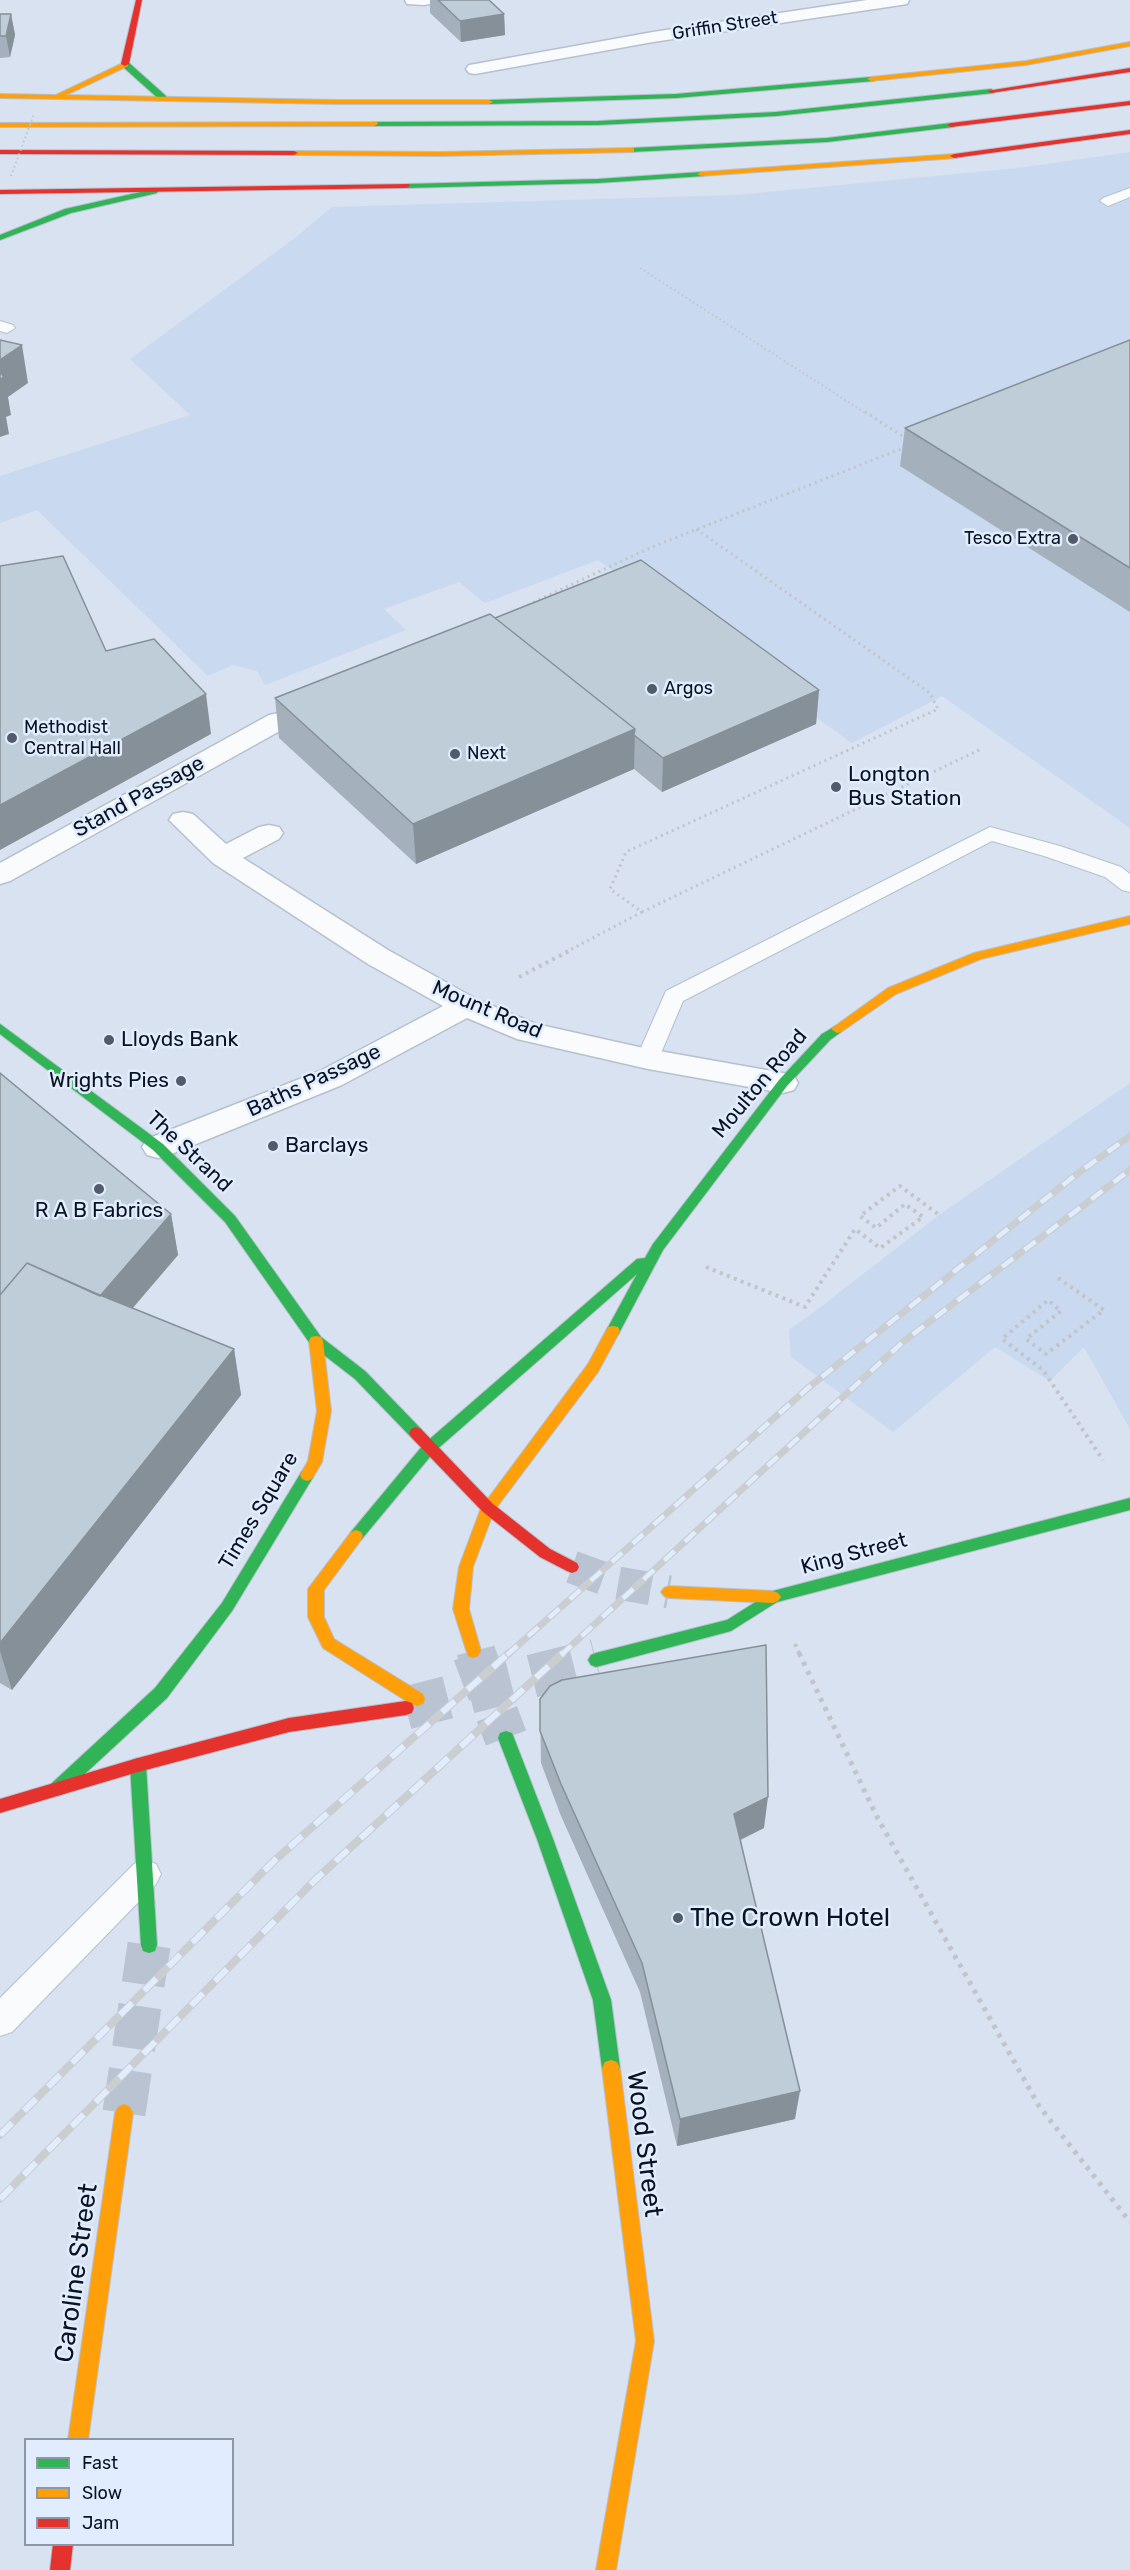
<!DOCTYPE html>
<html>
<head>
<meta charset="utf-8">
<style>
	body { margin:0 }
	#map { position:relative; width:1130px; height:2570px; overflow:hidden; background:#d8e2f0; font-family:Rubik,sans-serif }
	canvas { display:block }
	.legend { position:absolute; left:24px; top:2438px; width:210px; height:108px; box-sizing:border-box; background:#e1edfe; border:2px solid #8b96a6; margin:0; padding:8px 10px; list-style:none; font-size:18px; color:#091322 }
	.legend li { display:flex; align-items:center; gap:12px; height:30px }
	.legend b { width:30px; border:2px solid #8b96a6 }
</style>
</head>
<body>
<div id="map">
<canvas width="1130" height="2570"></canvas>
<ul class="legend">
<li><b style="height:8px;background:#30b455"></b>Fast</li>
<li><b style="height:8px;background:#ff9f0a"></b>Slow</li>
<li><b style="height:8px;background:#e5322d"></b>Jam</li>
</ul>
</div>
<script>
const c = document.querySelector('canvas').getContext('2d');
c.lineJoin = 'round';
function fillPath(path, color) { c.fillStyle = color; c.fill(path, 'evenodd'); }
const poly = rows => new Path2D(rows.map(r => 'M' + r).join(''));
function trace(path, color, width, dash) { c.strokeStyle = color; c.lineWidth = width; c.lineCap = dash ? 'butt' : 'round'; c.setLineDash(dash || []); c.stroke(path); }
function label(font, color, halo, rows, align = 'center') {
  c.font = font + ' Rubik,sans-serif'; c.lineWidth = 5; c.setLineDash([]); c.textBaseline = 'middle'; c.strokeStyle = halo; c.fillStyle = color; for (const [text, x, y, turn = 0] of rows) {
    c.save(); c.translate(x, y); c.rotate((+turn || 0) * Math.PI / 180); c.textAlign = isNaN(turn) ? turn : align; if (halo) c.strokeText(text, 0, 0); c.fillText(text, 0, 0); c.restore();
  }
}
fillPath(poly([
	[1130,152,1130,828,942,696,852,743,598,560,485,603,459,582,384,609,406,630,265,685,257,671,233,665,208,676,37,510,0,523,0,476,190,415,130,359,295,238,332,207,736,195,1018,168],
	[1130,1083,1130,1429,1084,1347,1050,1381,995,1347,893,1432,791,1357,789,1330,818,1309,939,1215]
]), '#c9d9ef');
trace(poly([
	[473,1651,474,1655]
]), '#b9c3d1', 33, [33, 16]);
trace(poly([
	[474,1653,506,1738],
	[124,2113,149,1945]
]), '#b9c3d1', 43, [43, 22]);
trace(poly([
	[572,1567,613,1582,669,1592]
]), '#b9c3d1', 33, [33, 16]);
trace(poly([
	[406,1708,596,1660]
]), '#b9c3d1', 43, [43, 22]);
const lane = poly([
	[1130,188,1130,197,1108,206,1100,201,1103,198,1130,188],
	[0,321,13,325,15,328,7,333,0,331,0,321],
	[990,827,1060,846,1121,867,1130,874,1130,892,1122,890,1105,877,1044,856,992,841,683,1001,656,1065,648,1067,640,1065,636,1059,666,991,990,827],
	[145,1860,156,1864,161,1874,156,1884,12,2032,0,2036,0,1998,134,1864,145,1860]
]);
const street = poly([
	[405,0,432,0,430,4,424,5,407,4,405,0],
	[867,0,909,0,907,4,901,5,653,42,475,74,469,73,466,69,469,65,475,64,653,32,867,0],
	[278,713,287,715,291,721,287,727,10,881,0,884,0,863,269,715,278,713],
	[183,812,193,814,226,844,259,827,269,825,279,827,283,833,279,839,243,858,388,950,476,999,536,1024,648,1049,783,1073,794,1076,798,1083,794,1090,783,1093,648,1069,517,1039,467,1018,342,1085,169,1155,158,1158,147,1155,142,1147,147,1139,320,1071,443,1006,368,964,213,863,169,820,173,814,183,812]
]);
const fast = poly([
	[122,62,128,62,166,96,166,100,160,100,122,66,122,62],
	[871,77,875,79,874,81,676,98,489,104,485,102,489,100,676,94,871,77],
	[991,89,995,91,994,93,776,116,598,125,374,126,370,124,374,122,598,121,776,112,991,89],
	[951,123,955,125,954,127,827,142,631,152,627,150,631,148,827,138,951,123],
	[701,172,705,174,704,176,598,183,406,188,402,186,406,184,598,179,701,172],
	[154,189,158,191,157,193,71,213,0,240,0,235,65,209,154,189],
	[0,1024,163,1144,235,1216,321,1337,365,1371,421,1429,423,1433,421,1437,411,1437,355,1379,311,1345,225,1222,153,1150,0,1034,0,1024],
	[837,1025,841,1026,843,1029,841,1032,830,1040,787,1086,663,1250,618,1335,613,1336,608,1335,606,1331,637,1274,434,1452,361,1540,356,1542,351,1540,349,1536,351,1532,424,1444,637,1259,645,1258,653,1244,779,1080,822,1034,837,1025],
	[307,1469,312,1471,314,1475,312,1479,232,1611,167,1698,63,1794,57,1796,51,1794,49,1789,51,1784,155,1688,222,1603,302,1471,307,1469],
	[1130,1498,1130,1510,777,1602,731,1631,596,1667,591,1665,588,1660,591,1655,596,1653,727,1620,773,1591,1130,1498],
	[506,1731,512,1733,514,1738,553,1839,611,2000,620,2068,617,2074,611,2076,605,2074,602,2068,593,2000,537,1839,498,1738,500,1733,506,1731],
	[138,1758,144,1760,146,1765,157,1945,155,1951,149,1953,143,1951,141,1945,130,1765,132,1760,138,1758]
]);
const slow = poly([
	[1130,42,1130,46,1026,65,871,81,867,79,871,77,1026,61,1130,42],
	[125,62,128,62,128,66,66,95,337,100,489,100,493,102,489,104,337,104,0,98,0,94,56,95,125,62],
	[377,122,378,124,374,126,0,127,0,123,377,122],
	[631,148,634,148,634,152,440,156,294,155,290,153,294,151,440,152,631,148],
	[954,154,958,156,957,158,701,176,697,174,701,172,954,154],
	[1130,916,1130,924,981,959,896,994,841,1032,837,1033,831,1029,888,988,974,953,1130,916],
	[613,1326,618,1327,620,1331,598,1372,494,1511,473,1567,469,1609,481,1651,478,1656,473,1658,468,1656,453,1609,459,1567,481,1508,588,1364,608,1327,613,1326],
	[316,1336,321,1337,323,1341,331,1411,322,1462,312,1479,307,1481,302,1479,300,1475,308,1461,317,1411,309,1341,311,1337,316,1336],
	[356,1530,361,1532,363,1536,361,1540,324,1590,324,1617,334,1639,423,1694,425,1699,423,1704,417,1706,411,1704,323,1648,308,1617,308,1589,311,1585,351,1532,356,1530],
	[669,1586,773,1591,778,1593,781,1597,778,1601,773,1603,669,1598,664,1596,661,1592,664,1588,669,1586],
	[611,2060,617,2062,620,2068,654,2341,616,2570,596,2570,636,2341,602,2068,605,2062,611,2060],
	[124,2104,130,2107,133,2113,88,2440,68,2440,115,2113,118,2107,124,2104]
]);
const jam = poly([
	[136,0,142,0,129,64,125,66,121,64,136,0],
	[1130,68,1130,72,991,93,987,91,1130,68],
	[1130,101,1130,105,951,127,947,125,951,123,1130,101],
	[1130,130,1130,134,954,158,950,156,954,154,1130,130],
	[0,150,294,151,298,153,294,155,0,154,0,150],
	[409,184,410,186,406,188,0,194,0,190,409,184],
	[416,1427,421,1429,493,1504,550,1549,577,1563,579,1567,577,1571,572,1573,567,1571,540,1557,483,1512,411,1437,409,1433,411,1429,416,1427],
	[406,1701,412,1703,414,1708,412,1713,406,1715,289,1732,138,1772,0,1813,0,1799,138,1758,289,1718,406,1701],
	[53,2544,73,2544,70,2570,50,2570,53,2544]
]);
trace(lane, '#b6c0ce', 2);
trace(street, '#b6c0ce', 3);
trace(fast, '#b6c0ce', 2);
trace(slow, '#b6c0ce', 2);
trace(jam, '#b6c0ce', 2);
trace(poly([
	[640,268,867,414]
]), '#c1c5cb', 2, [1.5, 3]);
trace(poly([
	[865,412,907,439],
	[517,610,652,547,906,447],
	[642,912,981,749],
	[566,952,642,912,610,889,626,852,938,709,930,693,696,529]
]), '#c1c5cb', 3, [2, 4]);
trace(poly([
	[519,977,569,951],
	[706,1267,805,1307,855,1229,880,1248,923,1217,905,1204,876,1228,860,1216,900,1186,939,1215],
	[1058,1278,1104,1310,1046,1354,1026,1339,1061,1311,1048,1300,1002,1339,1043,1370,1103,1460],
	[795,1644,800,1655]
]), '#c1c5cb', 4, [3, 4.5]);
trace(poly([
	[799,1653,877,1817,1039,2106,1130,2222]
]), '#c1c5cb', 5, [4, 6]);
fillPath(lane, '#f9fbfd');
fillPath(street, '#f9fbfd');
fillPath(fast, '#30b455');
fillPath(slow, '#ff9f0a');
fillPath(jam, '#e5322d');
const railFar1 = poly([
	[507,1655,808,1388,1078,1173,1130,1136],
	[561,1655,904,1341,1130,1170]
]);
const rail = poly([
	[0,2135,275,1860,509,1653],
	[0,2199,314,1881,563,1653]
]);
trace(railFar1, '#caced1', 7);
trace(rail, '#caced1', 8);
trace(railFar1, '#e1edfe', 4.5, [14]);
trace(rail, '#e1edfe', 6, [17]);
trace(poly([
	[11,176,34,114]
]), '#c1c5cb', 2, [1.5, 3]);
fillPath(poly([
	[430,0,489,0,504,14,505,35,461,42,430,13],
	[0,14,11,14,15,35,10,57,0,58],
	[1130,340,1130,612,900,466,905,428],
	[819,690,816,724,662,792,634,769,416,864,279,738,275,698],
	[0,1073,171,1214,178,1255,133,1308,234,1349,241,1395,12,1690,0,1683],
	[540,1699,764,1828,741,1840,795,2119,677,2146,640,1992,561,1816,541,1763]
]), '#a4b0bb');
fillPath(poly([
	[11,14,15,35,10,57,6,36],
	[504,14,505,35,461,42,460,21],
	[22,345,28,383,8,397,11,415,6,417,9,434,0,437,0,360],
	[819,690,816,724,662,792,663,758],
	[206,694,211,734,0,850,0,805],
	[635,729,634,769,416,864,413,824],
	[171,1214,178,1255,105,1340,96,1300],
	[234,1349,241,1395,12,1690,0,1651,0,1643],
	[768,1797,764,1828,731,1844,734,1814],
	[800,2091,795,2119,677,2146,680,2119]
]), '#869098');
const building = poly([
	[438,0,489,0,504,14,460,21,438,0],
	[0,14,11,14,6,36,0,36,0,14],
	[0,340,22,345,0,360,0,340],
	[1130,340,1130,568,905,428,1130,340],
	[0,372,4,377,0,379,0,372],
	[63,556,106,651,154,639,206,694,0,805,0,566,63,556],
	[641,560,819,690,663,758,634,735,635,729,495,618,641,560],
	[490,614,635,729,413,824,275,698,490,614],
	[0,1073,171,1214,100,1296,27,1263,0,1295,0,1073],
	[27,1263,95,1293,234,1349,0,1643,0,1295,27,1263],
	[766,1645,768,1797,734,1814,800,2091,680,2119,642,1963,561,1784,540,1731,540,1699,550,1686,562,1680,766,1645]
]);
fillPath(building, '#bfcdd9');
trace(building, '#869098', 1.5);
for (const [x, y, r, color] of [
	[1073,539,6,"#515b6a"],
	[652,689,6,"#515b6a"],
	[12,738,6,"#515b6a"],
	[455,754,6,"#515b6a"],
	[836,787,6,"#515b6a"],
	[109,1040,6,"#515b6a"],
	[181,1081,6,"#515b6a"],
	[273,1146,6,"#515b6a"],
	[99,1189,6,"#515b6a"],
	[678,1918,6,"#515b6a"]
]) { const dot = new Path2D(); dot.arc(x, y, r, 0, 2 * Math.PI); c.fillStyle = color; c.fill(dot); trace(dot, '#e1edfe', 2); }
label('18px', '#091322', '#e1edfe', [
	["Griffin Street",725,26,-9]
]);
label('18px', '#091322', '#e1edfe', [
	["Tesco Extra",1061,539,"right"],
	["Argos",664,689],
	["Methodist",24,728],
	["Central Hall",24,749],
	["Next",467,754]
], 'left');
label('21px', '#091322', '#e1edfe', [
	["Longton",848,775],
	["Bus Station",848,799],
	["Lloyds Bank",121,1040],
	["Wrights Pies",169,1081,"right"],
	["Barclays",285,1146],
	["R A B Fabrics",99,1211,"center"]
], 'left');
label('21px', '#091322', '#e1edfe', [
	["Stand Passage",139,797,-29],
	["Mount Road",487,1010,23],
	["Baths Passage",314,1081,-25],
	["Moulton Road",760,1084,-50],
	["The Strand",189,1152,43],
	["Times Square",259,1511,-59],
	["King Street",854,1554,-15]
]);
label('26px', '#091322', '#e1edfe', [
	["The Crown Hotel",690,1918]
], 'left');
label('26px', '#091322', '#e1edfe', [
	["Wood Street",644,2144,83],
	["Caroline Street",77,2273,-82]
]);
</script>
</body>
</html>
